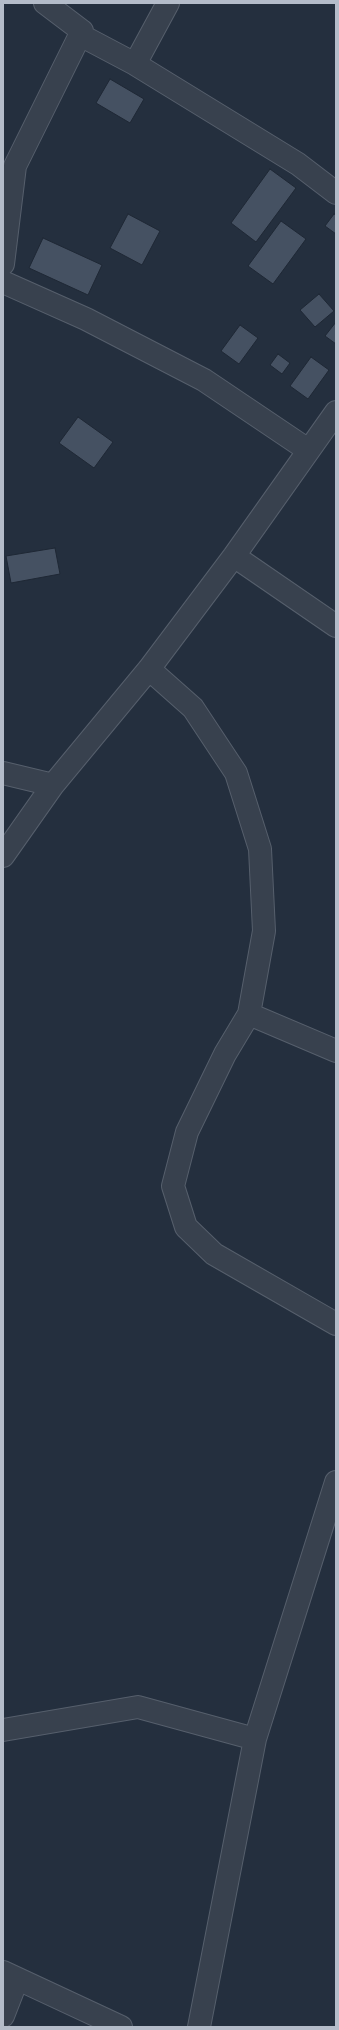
<!DOCTYPE html>
<html>
<head>
<meta charset="utf-8">
<style>
	body { margin:0 }
	#map { position:relative; width:339px; height:2030px; overflow:hidden; background:#242f3e; font-family:"Fira Sans",sans-serif }
	canvas { display:block }
	.frame { position:absolute; inset:0; border:4px solid #b4bcc9; pointer-events:none }
</style>
</head>
<body>
<div id="map">
<canvas width="339" height="2030"></canvas>
<div class="frame"></div>
</div>
<script>
const c = document.querySelector('canvas').getContext('2d');
c.lineJoin = 'round';
function fillPath(path, color) { c.fillStyle = color; c.fill(path, 'evenodd'); }
const poly = rows => new Path2D(rows.map(r => 'M' + r).join(''));
function trace(path, color, width, dash) { c.strokeStyle = color; c.lineWidth = width; c.lineCap = dash ? 'butt' : 'round'; c.setLineDash(dash || []); c.stroke(path); }
const building = poly([
	[110,79,144,99,130,123,96,103,110,79],
	[270,169,296,188,256,242,231,223,270,169],
	[128,214,160,231,142,265,110,248,128,214],
	[334,214,336,215,336,234,325,226,334,214],
	[281,221,306,239,273,284,248,266,281,221],
	[43,238,102,265,88,295,29,268,43,238],
	[319,294,334,311,315,327,300,310,319,294],
	[336,322,336,344,325,336,336,322],
	[240,325,258,338,239,364,221,351,240,325],
	[278,354,290,363,282,374,270,365,278,354],
	[311,357,329,370,308,399,290,386,311,357],
	[78,417,113,442,94,468,59,443,78,417],
	[55,548,60,574,11,583,6,556,55,548]
]);
fillPath(building, '#455162');
trace(building, '#1f2835', 1);
const street = poly([
	[45,3,82,31,82,36,135,64,298,164,336,193],
	[135,64,168,3],
	[3,264,15,166,82,31],
	[3,282,86,319,204,380,308,450],
	[234,556,336,626],
	[149,669,193,708,236,773,260,849,264,931,249,1014,336,1051],
	[3,773,53,785],
	[3,856,53,785,149,669,234,556,336,412],
	[249,1014,225,1054,187,1132,173,1186,186,1227,214,1254,336,1324],
	[3,1730,138,1707,255,1739],
	[3,1972,121,2027],
	[3,2016,17,1980],
	[199,2027,255,1739,336,1482]
]);
trace(street, '#565f6c', 24);
trace(street, '#38414e', 22);
</script>
</body>
</html>
